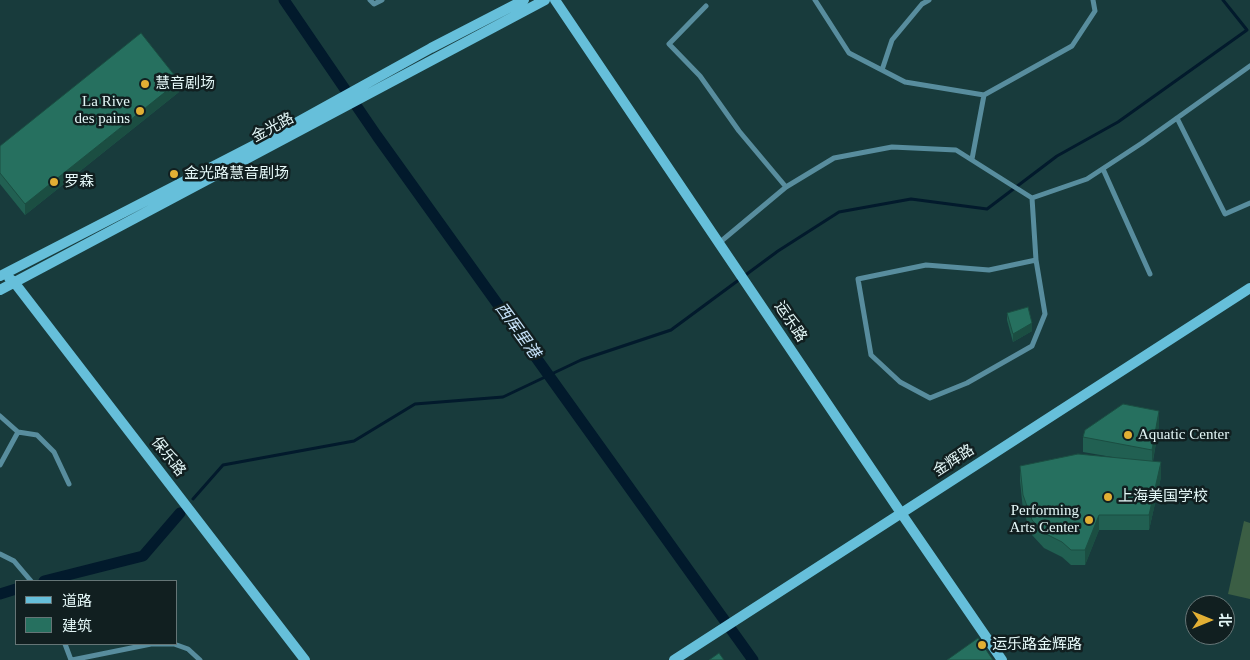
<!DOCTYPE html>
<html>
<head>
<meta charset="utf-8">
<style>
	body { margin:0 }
	#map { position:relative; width:1250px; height:660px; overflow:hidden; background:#183b3c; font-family:"Times New Roman","Noto Sans SC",serif }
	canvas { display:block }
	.legend { position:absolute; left:15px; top:580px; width:162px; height:65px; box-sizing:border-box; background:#111f20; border:1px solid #657576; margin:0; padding:6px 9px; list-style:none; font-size:15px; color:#e4f7f7 }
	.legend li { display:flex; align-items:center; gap:10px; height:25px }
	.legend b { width:25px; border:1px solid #657576 }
	.north { position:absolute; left:1185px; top:595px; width:50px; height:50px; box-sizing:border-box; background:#111f20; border:1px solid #657576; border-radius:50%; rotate:90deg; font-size:14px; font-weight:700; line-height:20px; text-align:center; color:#e4f7f7 }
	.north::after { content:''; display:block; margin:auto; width:18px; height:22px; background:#e2af34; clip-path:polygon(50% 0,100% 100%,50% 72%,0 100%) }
</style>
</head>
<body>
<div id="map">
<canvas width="1250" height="660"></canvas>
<ul class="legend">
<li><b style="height:6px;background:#66bfda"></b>道路</li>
<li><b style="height:14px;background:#26705f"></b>建筑</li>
</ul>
<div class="north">北</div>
</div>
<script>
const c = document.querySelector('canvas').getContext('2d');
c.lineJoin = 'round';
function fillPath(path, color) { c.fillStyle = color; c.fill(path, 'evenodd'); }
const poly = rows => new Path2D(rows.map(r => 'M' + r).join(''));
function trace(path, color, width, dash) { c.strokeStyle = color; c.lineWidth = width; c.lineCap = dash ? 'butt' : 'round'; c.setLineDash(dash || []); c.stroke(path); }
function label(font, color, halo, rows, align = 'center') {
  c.font = font + ' "Times New Roman","Noto Sans SC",serif'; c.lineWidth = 5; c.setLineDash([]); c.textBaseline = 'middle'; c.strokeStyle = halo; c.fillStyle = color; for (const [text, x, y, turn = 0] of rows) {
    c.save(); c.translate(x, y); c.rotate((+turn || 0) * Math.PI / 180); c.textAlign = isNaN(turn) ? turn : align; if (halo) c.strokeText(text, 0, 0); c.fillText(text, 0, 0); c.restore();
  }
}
fillPath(poly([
	[1244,521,1250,523,1250,599,1228,594]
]), '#3b5e44');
trace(poly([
	[193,499,223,465,354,441,415,404,503,397,581,360,671,330,778,251,839,212,911,199,987,209,1057,156,1118,122,1247,30,1223,0]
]), '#021a2c', 3);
trace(poly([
	[284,0,377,136,753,660],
	[44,581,143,556,180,513],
	[0,594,16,589]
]), '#021a2c', 11);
trace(poly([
	[370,0,374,4,382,0],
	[815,0,849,53,905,82,984,95,1072,46,1095,11,1093,0],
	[706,6,669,44,700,76,739,131,786,187],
	[882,70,892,40,922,4,929,0],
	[1177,118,1225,214,1250,203],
	[972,159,984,95],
	[1103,169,1150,274],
	[1032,198,1036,260,1045,314,1032,346,967,383,930,398,900,382,871,355,858,279,926,265,989,270,1036,260],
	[719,243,786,187,834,158,892,147,956,150,1032,198,1087,179,1142,143,1250,66],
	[0,416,18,432],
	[0,465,18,432,37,435,54,452,69,484],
	[0,554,14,561,31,581],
	[65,644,71,660],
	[72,660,151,644,174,644,188,649,200,660]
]), '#588d9e', 5);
trace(poly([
	[555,0,901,513,1002,660],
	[0,276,272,136,431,48,524,0],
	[9,278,14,282,305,660],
	[0,290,545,0],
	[674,660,1250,288]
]), '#66bfda', 10);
fillPath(poly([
	[179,92,25,215,0,184,0,146],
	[1007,313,1032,331,1013,342,1007,320],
	[1159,425,1153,461,1161,477,1149,530,1099,530,1085,565,1071,565,1062,557,1044,548,1032,535,1023,510,1020,481,1020,466,1112,457,1083,452,1083,437]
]), '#216052');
fillPath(poly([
	[179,81,179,92,25,215,25,204],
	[1032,323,1032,331,1013,342,1013,334],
	[1159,411,1159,425,1152,465,1152,450],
	[1161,462,1161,477,1149,530,1149,515],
	[1099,515,1099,530,1085,565,1085,550]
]), '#1b4e42');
const building = poly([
	[141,33,179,81,25,204,0,173,0,146,141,33],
	[1028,307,1032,323,1013,334,1007,313,1028,307],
	[1123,404,1159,411,1152,450,1083,437,1085,430,1123,404],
	[1078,454,1161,462,1149,515,1099,515,1085,550,1071,550,1062,542,1044,533,1032,520,1023,495,1020,466,1078,454],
	[978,638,993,660,947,660,978,638],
	[719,653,724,660,709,660,719,653]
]);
fillPath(building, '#26705f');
trace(building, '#1b4e42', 1);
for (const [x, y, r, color] of [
	[145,84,5,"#e2af34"],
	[140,111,5,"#e2af34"],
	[174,174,5,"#e2af34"],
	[54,182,5,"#e2af34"],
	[1128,435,5,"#e2af34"],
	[1108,497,5,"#e2af34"],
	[1089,520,5,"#e2af34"],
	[982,645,5,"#e2af34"]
]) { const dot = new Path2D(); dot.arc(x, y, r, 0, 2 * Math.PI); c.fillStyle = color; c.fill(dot); trace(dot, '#111f20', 2); }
label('15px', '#e4f7f7', '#111f20', [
	["慧音剧场",155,84],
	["La Rive",130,102,"right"],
	["des pains",130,119,"right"],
	["金光路慧音剧场",184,174],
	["罗森",64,182],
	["Aquatic Center",1138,435],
	["上海美国学校",1118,497],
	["Performing",1079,511,"right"],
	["Arts Center",1079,528,"right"],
	["运乐路金辉路",992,645]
], 'left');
label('15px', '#e4f7f7', '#111f20', [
	["金光路",273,128,-28],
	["运乐路",790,322,56],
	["保乐路",168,457,52],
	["金辉路",954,461,-33]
]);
label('italic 16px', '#c7e3fa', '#111f20', [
	["西厍里港",517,331,54]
]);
</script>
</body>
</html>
